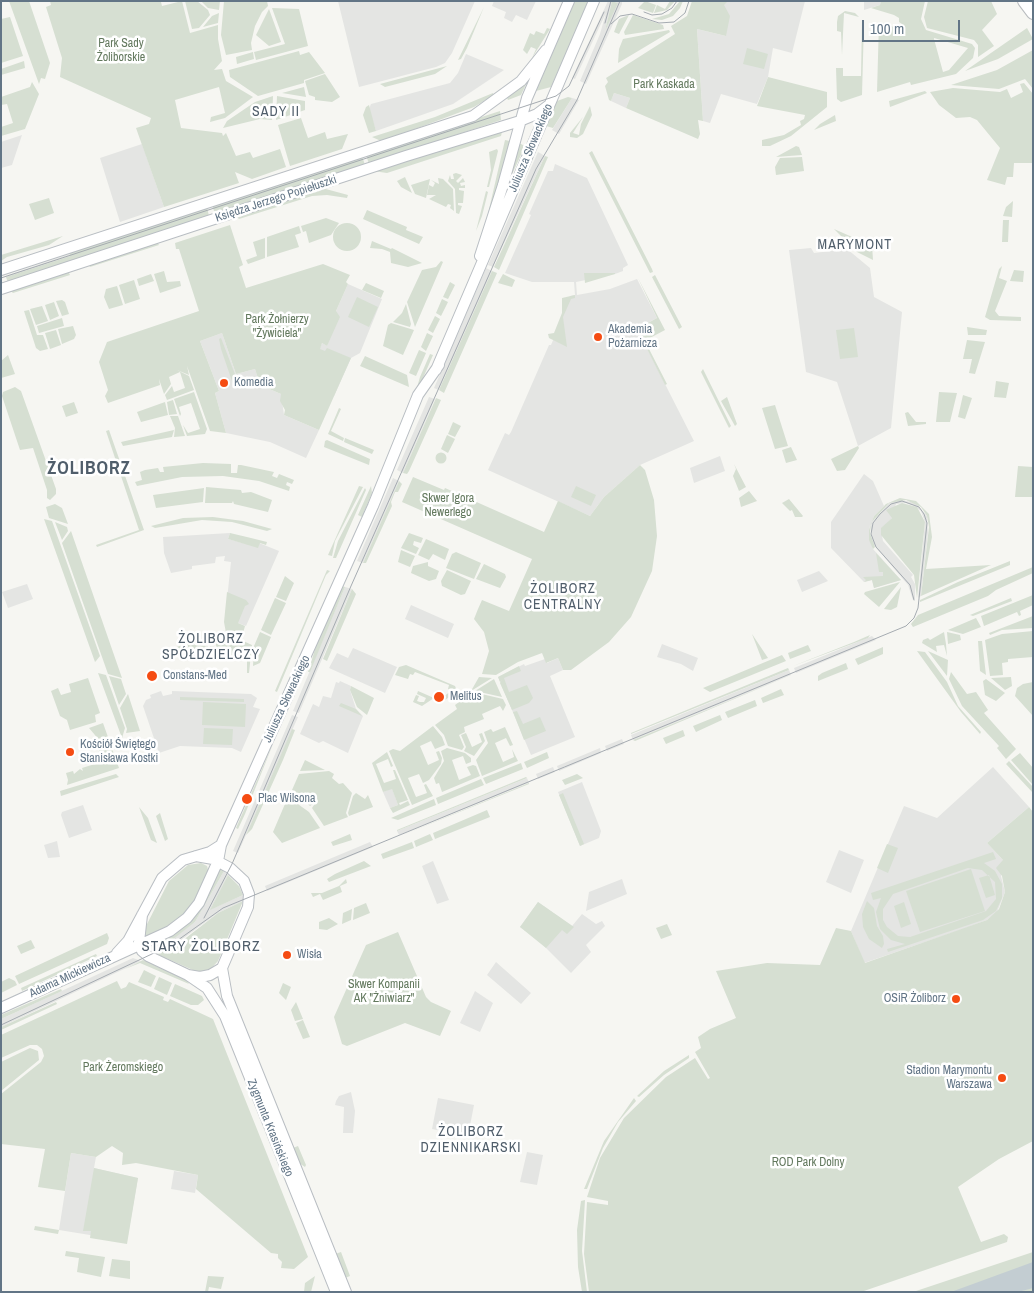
<!DOCTYPE html>
<html>
<head>
<meta charset="utf-8">
<style>
	body { margin:0 }
	#map { position:relative; width:1034px; height:1293px; overflow:hidden; background:#f6f6f2; font-family:"Archivo Narrow",sans-serif }
	canvas { display:block }
	.frame { position:absolute; inset:0; border:2px solid #627586; pointer-events:none }
	.scale { position:absolute; left:862px; top:20px; width:98px; height:22px; box-sizing:border-box; border:2px solid #627586; border-top:0; padding-left:6px; font-size:15px; line-height:18px; white-space:nowrap; color:#627586; -webkit-text-stroke:4px #fff; paint-order:stroke }
</style>
</head>
<body>
<div id="map">
<canvas width="1034" height="1293"></canvas>
<div class="frame"></div>
<div class="scale">100 m</div>
</div>
<script>
const c = document.querySelector('canvas').getContext('2d');
c.lineJoin = 'round';
function fillPath(path, color) { c.fillStyle = color; c.fill(path, 'evenodd'); }
const poly = rows => new Path2D(rows.map(r => 'M' + r).join(''));
function trace(path, color, width, dash) { c.strokeStyle = color; c.lineWidth = width; c.lineCap = dash ? 'butt' : 'round'; c.setLineDash(dash || []); c.stroke(path); }
function label(font, color, halo, rows, align = 'center') {
  c.font = font + ' "Archivo Narrow",sans-serif'; c.lineWidth = 5; c.setLineDash([]); c.textBaseline = 'middle'; c.strokeStyle = halo; c.fillStyle = color; for (const [text, x, y, turn = 0] of rows) {
    c.save(); c.translate(x, y); c.rotate((+turn || 0) * Math.PI / 180); c.textAlign = isNaN(turn) ? turn : align; if (halo) c.strokeText(text, 0, 0); c.fillText(text, 0, 0); c.restore();
  }
}
fillPath(poly([
	[338,1,475,1,452,53,445,63,436,67,359,87],
	[494,1,536,1,527,20,516,15,512,22,504,18,506,12,492,6],
	[608,1,612,1,605,31,617,1,622,1,622,4,586,84,580,81,600,34,606,13,575,79,572,78],
	[728,1,805,1,792,53,773,48,768,77,757,104,721,94,710,123,703,121,697,29,726,36,723,4],
	[864,1,881,1,880,5,864,10],
	[466,54,504,70,453,104,376,131,369,109,371,104,450,83,458,73],
	[614,93,630,98,626,108,611,101],
	[572,98,579,100,559,134,552,130],
	[22,135,12,165,1,168,1,142],
	[142,144,164,207,120,222,100,158],
	[538,152,545,156,493,267,488,265],
	[555,164,587,178,628,265,623,268,623,271,615,274,576,282,577,295,610,289,637,279,657,318,637,329,694,441,640,465,604,497,590,516,488,470,505,433,509,435,511,432,549,345,551,345,556,333,570,296,575,295,574,282,532,282,505,273,531,215,529,214,548,171,553,171],
	[811,248,814,253,847,249,870,268,874,297,902,312,891,428,858,446,837,382,806,372,789,250],
	[70,254,70,256,6,277,5,276],
	[486,268,492,271,439,390,434,388],
	[348,284,382,299,360,353,351,358,334,396,304,382,322,343,327,346,336,311],
	[222,333,236,374,255,369,260,385,281,394,284,415,319,430,306,458,270,442,226,433,215,393,219,391,200,341],
	[429,397,435,399,403,473,397,470],
	[720,456,725,471,694,483,690,468],
	[864,474,873,481,884,506,874,516,872,522,889,503,900,500,916,503,927,516,928,533,921,596,918,598,925,522,921,511,914,506,906,503,896,504,892,518,881,530,883,541,913,575,911,577,915,584,915,599,913,600,908,585,873,544,870,525,869,536,873,549,901,580,874,588,872,580,864,582,831,548,831,522],
	[393,478,399,481,363,563,357,561],
	[230,533,228,539,258,547,259,543,279,551,246,626,225,618,231,562,224,561,225,556,216,557,215,563,192,566,192,569,171,573,164,553,163,537],
	[819,571,828,581,802,592,797,580],
	[27,584,33,599,8,608,2,592],
	[345,587,352,589,299,713,293,711],
	[411,605,454,624,448,638,405,619],
	[872,636,876,640,796,673,794,668],
	[662,644,698,658,693,671,681,664,657,657],
	[353,648,397,667,385,693,329,668,337,653,348,658],
	[558,658,563,670,550,676,575,737,531,755,498,677,524,664,525,666,545,659,547,663],
	[789,670,791,675,633,740,631,735],
	[340,681,351,686,350,690,356,709,363,716,348,753,323,741,319,743,300,734,313,704,319,707,323,696,331,698,336,682,339,683],
	[161,691,163,696,172,694,172,691,251,694,257,698,253,707,260,709,241,752,232,748,180,746,159,753,143,706,146,700,151,698,150,695],
	[292,715,298,717,238,853,233,851],
	[622,739,624,744,607,751,605,746],
	[600,748,601,753,559,771,557,766],
	[553,767,555,772,538,779,536,774],
	[993,767,1029,807,987,843,1004,861,1001,876,1005,892,997,912,987,920,966,928,864,963,851,931,904,806,937,818],
	[527,778,529,783,399,835,397,831],
	[582,782,601,831,599,838,580,846,558,792],
	[392,788,398,805,390,808,383,792],
	[83,805,92,830,69,838,61,815,62,812],
	[57,841,60,857,48,858,44,845],
	[370,842,373,847,267,891,265,886],
	[839,850,864,860,851,893,826,882],
	[433,861,449,900,437,904,422,866],
	[224,871,228,875,211,909,243,895,243,901,218,913,170,948,157,954,150,950,172,939,195,922],
	[622,879,627,894,586,911,589,892],
	[538,902,572,926,582,914,596,924,602,921,605,926,586,945,591,952,571,973,538,940,520,927],
	[133,958,141,961,1,1027,1,1019],
	[496,962,531,993,521,1004,487,975],
	[475,991,493,1003,480,1032,460,1023],
	[351,1092,355,1111,353,1133,343,1133,344,1107,335,1105,336,1101,339,1096],
	[438,1098,474,1105,468,1136,432,1129],
	[527,1152,543,1155,537,1185,520,1182],
	[71,1153,96,1157,94,1168,138,1178,127,1241,59,1230],
	[174,1171,198,1175,195,1193,171,1189]
]), '#e4e5e3');
fillPath(poly([
	[9,1,29,1,50,63,45,79,41,78,39,84],
	[50,1,164,1,161,2,162,6,182,1,190,33,218,25,218,39,222,61,214,70,222,69,226,81,253,97,225,118,210,122,211,117,225,113,219,87,175,100,181,128,222,133,223,136,226,133,236,156,250,152,253,158,280,149,286,167,252,179,235,172,239,183,164,207,136,128,149,124,151,118,60,77,62,58,46,7,51,5],
	[185,1,197,1,208,10,210,15,199,28,192,29],
	[201,1,220,1,219,10,208,8],
	[224,1,267,1,268,6,262,12,255,26,251,43,252,50,226,55,221,35],
	[575,1,589,1,551,87,536,91],
	[612,1,618,3,605,31],
	[645,1,656,5,653,13,638,8],
	[670,1,675,1,667,10,654,13,657,5,665,9],
	[680,1,683,1,680,8,673,16,662,20,652,19,669,14],
	[692,1,728,1,724,5,730,16,726,36,697,29,703,121,698,120,700,134,698,139,626,108,630,98,614,93,611,101,609,100,605,86,608,82,606,78,675,34,671,26,687,16],
	[881,1,925,1,921,19,926,30,972,44,975,48,973,58,956,74,911,85,910,82,877,92,879,22,900,29,902,24,899,22,899,18,894,15,871,8,880,5],
	[934,39,934,38,968,48,949,70,943,72],
	[928,1,991,1,997,14,982,30,994,46,978,57,978,45,974,40,927,28,924,17],
	[484,7,467,48,461,59,458,60],
	[272,8,299,9,308,46,256,60,254,52,285,44],
	[269,9,281,42,269,46,256,35],
	[845,11,855,13,859,17,844,13,842,55,841,32,837,31,837,22,838,16],
	[219,13,218,23,203,27,212,16],
	[629,15,619,34,614,32,619,19],
	[633,15,663,25,664,29,625,35,624,32],
	[10,17,23,56,1,63,1,19],
	[862,20,864,22,862,95,841,102,837,99,836,68,843,68,843,76,861,76],
	[547,28,550,29,532,58,536,49,531,47,527,54,523,50,530,33,534,35,536,31,544,34],
	[1027,28,1033,39,998,59,965,71],
	[669,30,670,32,618,63,619,49,623,39],
	[747,48,768,54,764,69,743,64],
	[1033,50,1033,89,1025,79,999,89,951,85,997,70],
	[299,51,300,55,309,52,325,73,304,80,304,83,258,96,230,77,229,70],
	[253,52,254,59,237,64,236,57],
	[24,61,25,68,1,75,1,69],
	[447,66,435,74,385,87,380,84],
	[325,74,340,97,332,102,315,100,315,97,309,95,305,81],
	[531,74,521,95,508,100,506,96],
	[768,77,827,92,827,107,791,136,770,146,762,146,762,140,784,135,801,125,800,121,804,119,805,115,757,106],
	[32,82,39,94,25,129,1,136,1,127,13,123,7,104,1,105,1,97,30,87],
	[1024,83,1033,94,1033,163,1014,163,1013,177,1007,177,1005,185,987,180,1000,148,977,120,970,117,956,118,939,105,930,92,953,88,1000,92,1007,89,1011,98,1023,92,1020,84],
	[304,87,306,97,282,93],
	[925,91,927,93,890,107,889,101],
	[493,93,494,95,474,107,399,135,381,141,372,137,435,117],
	[273,96,272,120,260,119,223,128,227,121,255,102],
	[277,96,305,101,305,110,276,120],
	[568,97,572,98,553,128,546,126,557,101],
	[369,105,376,131,369,133,363,115,366,107],
	[590,106,592,115,583,134,577,138,570,137,570,133,583,117,573,133,579,135,581,124],
	[500,111,501,120,369,164,366,155],
	[835,115,836,121,814,130,820,124],
	[301,118,308,138,325,132,327,139,348,134,342,149,290,166,278,125],
	[502,132,501,136,387,173,373,171],
	[505,140,510,141,489,224,479,241,487,218],
	[519,143,525,146,508,183],
	[796,146,799,147,802,155,776,157],
	[497,149,498,151,489,187,487,187,491,170,489,152],
	[592,151,652,269,653,272,650,273,589,153],
	[362,156,365,165,215,214,212,205],
	[545,156,548,157,499,270,494,267],
	[802,157,804,171,776,175,775,167,780,158],
	[456,173,462,175,456,181,458,183,463,178,465,182,460,183,461,186,465,185,465,188,459,188,459,190,464,191,463,203,458,203,458,205,462,206,459,214,456,213,455,189,448,181,450,175,451,179,454,179,453,174],
	[405,177,412,193,401,187,397,181],
	[438,178,443,179,453,189,454,211,450,208,451,205,448,204,446,207,429,199,436,195,427,195,429,185,433,187,435,183,431,180,439,184],
	[430,179,426,198,415,194,411,185],
	[322,188,348,195,347,198,327,195,312,196,239,219,236,216],
	[486,191,488,192,482,216,476,231],
	[49,198,54,213,35,220,29,204],
	[1013,201,1012,217,1003,216,1006,207],
	[207,207,209,216,8,283,6,277,70,256,70,252],
	[367,210,407,227,406,230,423,237,419,244,363,219],
	[326,218,339,223,331,235,309,243,306,231,303,232,301,226],
	[1003,220,1009,220,1008,242,1002,242],
	'333 237a14 14 0 1 1 28 0a14 14 0 1 1-28 0Z',
	[230,225,243,265,239,267,246,288,323,264,350,275,346,282,348,284,336,311,340,317,327,346,322,343,320,349,325,351,327,348,351,358,319,430,284,415,285,410,280,401,281,394,260,385,255,369,236,374,222,333,200,341,219,391,215,393,226,433,210,431,187,366,189,375,177,370,189,376,194,390,167,400,165,395,172,386,174,392,185,388,180,372,169,377,171,384,164,394,159,379,160,385,108,403,105,396,108,390,99,362,107,342,199,311,179,249,176,249,175,243],
	[299,226,301,233,295,235,299,247,267,257,267,237],
	[834,229,859,240,859,244,872,245,873,260,857,252],
	[63,236,49,245,7,257,1,261,1,255],
	[265,238,265,258,248,264,246,260,257,256,253,242],
	[372,241,391,249,392,248,422,263,408,267,391,263,390,252,382,249,370,248],
	[157,242,159,245,90,267,89,265],
	[441,261,443,262,415,327,407,302,422,270,436,267],
	[1002,266,999,278,1007,281,995,311,999,316,1021,317,1021,321,990,320,985,317,999,269],
	[1014,270,1024,271,1023,282,1010,281],
	[68,271,70,275,13,293,10,290],
	[164,271,167,282,180,281,181,286,160,293,154,274],
	[492,271,497,273,444,393,439,390],
	[584,273,615,273,615,274,585,283],
	[151,274,154,281,139,286,137,279],
	[503,274,515,280,512,287,498,283],
	[655,275,682,327,679,329,652,277],
	[638,278,665,330,648,339,651,345,648,347,667,384,665,385,637,329,657,318],
	[134,280,140,299,125,304,119,285],
	[450,282,455,285,448,299,443,297],
	[366,283,384,291,381,298,362,290],
	[117,286,123,305,109,309,104,297,106,289],
	[575,295,575,298,571,299,563,317,567,347,549,338,548,334,554,333,562,313,562,298],
	[357,297,378,307,369,327,348,317],
	[442,299,448,302,441,316,436,313],
	[62,300,65,302,69,314,62,316,56,301],
	[54,302,59,316,50,320,45,305],
	[406,304,411,324,410,327,393,322,402,313],
	[42,306,48,321,36,325,30,309],
	[29,310,37,335,43,335,48,349,40,351,36,348,24,311],
	[435,316,440,319,433,333,428,330],
	[62,318,64,326,39,333,37,326],
	[391,323,414,330,403,355,383,346,388,325],
	[73,326,76,335,74,339,62,344,58,329],
	[967,327,987,330,986,335,968,335],
	[854,328,858,357,840,359,836,330],
	[56,330,61,345,50,349,45,333],
	[427,333,433,336,426,351,421,347],
	[221,338,238,382,233,384,221,349,219,339],
	[967,340,985,342,975,374,969,373,972,359,963,359],
	[419,350,426,353,416,376,409,373],
	[430,354,433,355,417,392,416,391,420,377],
	[8,355,15,374,1,378,1,361],
	[365,356,407,375,409,387,360,366],
	[703,369,731,426,729,428,701,372],
	[996,381,1009,383,1006,398,994,397],
	[15,387,21,391,56,489,56,494,50,500,47,498,47,490,33,448,20,450,2,396,3,392],
	[194,392,207,429,205,434,187,436,183,425,188,433,200,429,191,403,179,407,181,414,180,416,174,399],
	[939,392,957,393,950,422,936,422],
	[963,395,972,398,965,419,958,417],
	[727,397,737,424,735,426,721,401],
	[436,398,441,400,409,471,407,474,403,473],
	[173,400,177,414,169,415,167,402],
	[74,402,78,413,66,417,62,406],
	[165,402,168,415,141,422,137,412],
	[775,405,788,446,775,449,762,408],
	[339,408,341,409,331,431,344,438,343,441,328,434],
	[908,412,916,422,926,422,926,424,908,426,905,413],
	[170,416,178,416,185,436,174,437,175,428],
	[453,422,461,426,455,437,448,434],
	[109,430,144,530,97,547,96,545,139,530,106,431],
	[174,430,172,437,123,446,121,442],
	[447,435,455,439,448,453,441,449],
	[345,438,374,450,372,454,344,442],
	[327,440,370,459,369,465,324,447,325,441],
	[858,446,859,448,845,470,837,471,831,459],
	[791,447,797,460,786,463,782,450],
	'435.5 458a5.5 5.5 0 1 1 11 0a5.5 5.5 0 1 1-11 0Z',
	[203,463,231,464,231,473,237,473,238,465,241,465,274,472,272,476,277,478,279,474,294,480,292,484,287,482,286,485,290,487,289,491,259,481,223,476,182,477,137,486,135,482,142,480,140,472,145,470,158,468,160,472,164,472,163,467],
	[734,464,746,487,739,491,733,476,736,469],
	[640,465,645,470,654,500,657,536,652,571,631,617,609,642,571,670,563,670,558,658,546,663,542,653,518,662,496,675,482,674,489,651,484,632,474,619,478,609,482,600,509,611,532,559,402,502,413,477,444,490,445,488,544,532,558,501,590,516,604,497],
	[1018,466,1033,467,1033,497,1015,497],
	[399,481,402,484,398,492,395,492,391,502,392,506,366,563,363,563],
	[359,486,363,487,335,541,332,556,328,555],
	[371,486,372,493,362,517,358,515],
	[576,486,596,495,591,506,571,497],
	[206,487,241,490,242,493,251,492,272,500,268,512,234,504,233,501,232,503,205,503],
	[204,488,203,502,156,508,153,495],
	[365,488,366,490,336,558,333,558,338,541],
	[749,491,757,501,741,507,739,498],
	[900,498,916,501,929,514,932,537,926,569,991,565,921,596,929,527,927,516,921,507,906,500,889,503,871,523,870,533,875,547,873,549,869,540,869,530,874,516,886,504],
	[789,499,803,516,802,517,795,517,792,510,790,511,782,503],
	[902,503,917,507,925,522,917,598,914,575,881,535,881,528,892,518,886,510],
	[55,504,62,508,68,524,49,518,46,507],
	[213,517,243,521,272,529,267,531,232,522,202,520,155,528,151,526,183,518],
	[44,519,52,521,100,656,96,661,95,662],
	[55,522,67,527,68,531,62,540],
	[71,531,122,678,108,674,69,563,62,543],
	[230,533,251,538,267,542,266,545,260,543,258,548,228,539],
	[409,533,423,538,421,543,414,541,413,545,419,548,416,554,401,548],
	[426,539,449,549,445,560,433,554,429,560,418,555],
	[401,550,415,556,410,567,398,562],
	[456,552,481,563,474,579,446,568,452,554],
	[876,553,899,578,901,580,874,588,872,580,864,582,866,580,863,577,883,576,883,572,879,572],
	[1010,561,1010,565,920,602,920,600,958,582],
	[428,562,428,566,439,571,436,579,429,581,411,573,413,566],
	[484,564,505,574,506,577,500,588,476,579],
	[1033,567,1033,573,996,590,988,596,913,627,911,624,918,615],
	[327,570,330,571,326,575,277,692,275,691],
	[447,570,471,581,465,594,461,595,442,586,441,581],
	[285,576,294,583,286,601,276,597],
	[900,582,879,607,864,594,865,592],
	[342,586,345,587,310,672,308,672,317,643],
	[901,587,897,607,891,610,884,609],
	[352,589,356,594,327,661,323,659],
	[227,592,246,600,249,604,245,606,238,623,245,626,241,640,252,645,249,673,247,673,247,659,208,656,210,646,216,647,216,643,228,644,224,622],
	[1033,595,1033,605,1020,611,1021,615,1019,616,1017,612,984,626,981,616],
	[275,598,286,603,271,635,261,630],
	[1011,598,1012,601,973,616,970,615],
	[1033,616,1033,628,1002,630,990,635,989,633],
	[976,618,981,627,963,634,948,630],
	[1033,631,1033,657,1008,659,1008,662,1002,663,1003,675,990,676,985,640,1002,634],
	[260,632,271,637,260,663,253,666,254,646],
	[944,632,946,644,947,656,944,645,936,646,937,652,922,643,923,640,928,638,930,640],
	[947,632,960,635,961,640,948,644],
	[752,634,768,658,762,660],
	[870,635,868,638,793,666,854,642],
	[978,641,982,641,986,675,980,671],
	[185,644,187,656,173,655,174,648],
	[187,644,208,646,207,656,190,656],
	[808,645,811,651,790,659,788,653],
	[883,647,883,654,858,665,855,659],
	[917,651,925,652,947,682,958,706,981,732,980,734,961,712],
	[928,651,948,660,947,676],
	[782,655,786,661,710,692,703,688],
	[846,663,848,669,818,681,818,676,822,673],
	[406,665,455,686,457,691,444,701,439,700,451,691,448,689,449,685,415,672,413,675,410,674,408,679,395,675,399,667],
	[519,666,521,671,504,678,509,692,527,685,533,698,529,703,512,710,500,683,502,680,500,682,498,677],
	[788,668,789,670,631,734,631,733],
	[951,672,967,694,976,692,988,710,984,713,1016,749,1006,759,997,748,999,746,962,706,949,679],
	[98,673,106,675,125,728,122,738],
	[791,675,635,741,633,740,709,709],
	[109,676,121,679,126,694,119,705],
	[479,677,492,678,471,691],
	[1011,677,1012,686,1005,690,991,678],
	[88,678,100,713,95,715,96,722,70,730,67,720,60,716,51,691,58,688,61,695,71,692,69,684],
	[494,679,502,697,475,691],
	[986,679,1005,693,996,701,985,695,983,681],
	[1033,682,1033,716,1015,696,1017,688,1023,684],
	[351,686,374,698,367,715,357,707,350,690],
	[781,689,784,695,763,703,761,698],
	[418,691,434,698,422,706,413,702,416,695,419,696,417,701,420,702,424,702,426,698,417,694],
	[473,692,503,699,506,705,503,711,500,706,482,714,484,719,464,727,465,732,459,735,464,747,462,750,448,746,444,735,435,725,457,709,455,705],
	[128,694,140,731,126,733,127,729,120,708],
	[180,697,244,699,244,702,180,700],
	[755,700,757,706,728,718,725,712],
	[203,702,246,704,245,727,202,725],
	[341,703,356,709,362,716,339,706],
	[517,711,523,724,540,717,546,731,524,740,513,712],
	[720,715,722,720,696,732,693,726],
	[103,723,119,768,67,785,68,780,66,773,73,771,74,774,80,769,83,771,82,768,95,764,98,760,100,741,89,728],
	[433,726,442,737,445,745,435,749,431,741,420,746,428,765,439,760,436,752,439,751,442,758,441,764,429,780,423,783,419,774,408,778,416,797,427,793,424,785,426,784,433,796,412,805,389,751,393,749,400,751],
	[505,727,513,745,510,746,506,738,495,743,503,762,514,757,512,749,518,761,482,776,476,760,488,743,484,732,491,729,493,732],
	[204,728,233,729,232,745,203,744],
	[292,729,295,730,283,760,252,829,246,835],
	[683,730,685,736,666,744,663,738],
	[466,733,472,747,482,742,479,734,482,733,485,741,474,756,464,751,466,747,461,735],
	[273,744,245,814,238,829,236,828],
	[447,748,465,753,471,758,471,762,466,764,463,756,452,760,459,780,471,775,467,767,473,765,476,766,480,776,442,792,439,783,436,784,434,778,444,761,441,751],
	[387,752,393,766,391,767,388,759,376,764,384,783,396,779,393,770,395,770,408,800,399,803,400,805,408,801,410,805,393,813,390,808,398,805,392,789,383,792,372,763],
	[547,752,549,758,527,768,524,762],
	[1020,753,1033,768,1033,785,1011,760],
	[305,760,325,770,300,771],
	[1009,761,1033,787,1033,793,1006,764],
	[521,763,523,769,486,784,483,778],
	[329,771,334,774,332,778,339,784,343,783,352,793,346,813,348,817,324,826,312,808,316,802,310,806,292,790,299,774],
	[116,774,119,777,61,796,60,791],
	[577,774,583,778,565,785,562,780],
	[526,777,527,778,397,831,397,830],
	[481,779,484,785,438,804,436,798],
	[529,783,529,784,400,836],
	[356,793,365,799,368,795,373,807,349,816,348,813,353,796],
	[563,793,584,844,580,846,559,795],
	[288,797,309,812,320,828,282,843,273,832],
	[434,799,436,805,398,820,391,818],
	[139,807,148,818,157,843,151,840],
	[1029,807,1033,812,1033,1141,999,1159,958,1187,981,1242,1004,1234,1008,1237,1007,1242,861,1292,589,1292,584,1254,587,1202,608,1205,608,1201,587,1197,600,1158,624,1118,666,1077,695,1058,708,1079,710,1078,695,1052,701,1048,698,1037,710,1029,736,1018,716,971,767,963,820,965,836,928,851,931,865,963,987,920,999,909,1005,892,1002,876,996,868,1003,860,987,843],
	[487,810,490,817,435,839,433,833],
	[160,813,168,839,165,841,156,816],
	[350,834,352,840,333,846,331,842],
	[430,834,433,840,416,847,414,841],
	[412,842,414,848,383,859,381,854],
	[887,844,898,848,888,873,877,868],
	[993,852,996,859,984,863,995,871,1002,884,1002,898,996,911,983,920,888,952,887,949,905,944,891,940,880,929,876,912,881,898,873,900,871,893],
	[968,868,982,870,995,882,996,899,986,911,910,937,898,936,887,927,883,920,883,909,893,894],
	[364,861,371,866,329,882,327,879,335,874],
	[201,863,207,866,209,873,200,894,181,918,170,927,143,938,145,928,169,881,188,865],
	[220,868,224,871,195,922,172,940,150,950,147,946,173,933],
	[971,869,985,911,920,932,906,891],
	[228,875,239,886,243,895,210,910],
	[989,875,995,895,986,898,979,878],
	[346,879,347,883,340,886,342,892,323,900,320,894,313,897,311,893,322,893,339,886],
	[243,901,218,961,209,971,195,971,157,954,182,941,218,913],
	[867,901,874,908,877,926,883,936,884,944,882,948,869,939,863,927,862,914],
	[538,902,574,927,567,934,562,930,546,948,520,927],
	[904,902,911,924,901,928,894,906],
	[366,903,370,913,353,920,354,908],
	[352,909,351,920,342,924,343,913],
	[329,918,338,924,327,930,319,929,319,922],
	[667,924,672,935,661,939,656,928],
	[398,932,426,997,431,1002,451,1011,440,1036,405,1023,347,1046,342,1044,334,1017,366,945],
	[107,933,109,938,107,944,19,984,15,976],
	[31,940,35,948,21,954,17,946],
	[96,954,97,956,22,991,21,988],
	[143,960,186,980,189,984,140,963,125,969],
	[144,970,156,976,151,987,138,982],
	[159,977,172,983,167,995,154,989],
	[9,978,15,981,17,985,1,993,1,982],
	[117,981,121,989,126,987,129,982,164,997,163,1000,168,1002,170,999,213,1019,308,1257,294,1269,281,1268,282,1262,278,1258,278,1254,271,1253,196,1189,198,1175,136,1163,122,1165,123,1153,112,1146,96,1157,71,1153,65,1191,38,1187,45,1149,1,1144,1,1094,41,1062,44,1056,42,1049,37,1045,30,1045,1,1058,1,1035],
	[283,983,291,987,286,1000,279,993],
	[175,984,202,996,204,1000,198,1005,191,1005,170,996],
	[61,989,62,991,1,1019,1,1015],
	[56,1002,57,1004,1,1030,1,1027],
	[296,1002,303,1019,295,1021,291,1010],
	[303,1020,310,1037,303,1039,296,1023],
	[30,1048,38,1051,39,1060,1,1091,1,1062],
	[689,1055,689,1058,664,1075,639,1097,637,1096,664,1071],
	[634,1098,636,1101,618,1122,603,1148,587,1189,584,1189,604,1141],
	[298,1146,306,1165,305,1167,299,1163,293,1148],
	[94,1168,138,1178,127,1244,90,1238,91,1231,83,1231],
	[585,1200,582,1251,587,1292,582,1292,578,1267,577,1230,581,1201],
	[35,1226,59,1230,58,1234,34,1230],
	[66,1251,105,1257,101,1277,77,1272,79,1258,65,1256],
	[341,1252,350,1276,345,1278,335,1254],
	[1033,1252,1033,1292,913,1292],
	[112,1259,130,1261,130,1279,109,1276],
	[208,1276,224,1277,221,1289,209,1287,208,1292,205,1292],
	[315,1276,311,1292,304,1292,305,1283]
]), '#d6dfd2');
fillPath(poly([
	[1033,1262,1033,1288,1018,1292,951,1292]
]), '#c3cdd2');
const secondary = poly([
	[480,256,503,185,527,98,569,1],
	[1,270,473,116,521,81,546,50],
	[1,289,406,156,520,121,537,114,549,105],
	[436,370,594,1],
	[142,915,139,942,142,951,148,956,188,975,200,977,210,975,222,968,248,907,249,894,244,881,230,868,213,859,196,856],
	[117,953,128,941,162,878,183,860,210,852,221,845],
	[222,968,227,996,346,1292],
	[188,975,207,988,225,1016,336,1292],
	[1,1008,170,931,187,918,199,903,218,861,221,845,373,506,418,395,439,365]
]);
const motorway = poly([
	[1024,1,1033,13]
]);
trace(secondary, '#b9bec3', 12);
trace(motorway, '#b9bcbf', 14);
trace(secondary, '#fff', 10);
trace(motorway, '#fff', 12);
trace(poly([
	[644,12,652,15,662,14,672,8,677,1],
	[605,23,611,1],
	[611,24,620,16,632,14,659,23,674,22,685,13,689,1],
	[1,278,556,96,569,86,604,12],
	[204,918,232,864,351,586,536,169,577,100,620,1],
	[1,1025,171,945,223,908,906,626,914,618,918,608,927,523,924,514,919,507,902,501,891,504,880,514,873,523,871,534,876,547,910,585,914,600]
]), '#a5abb1', 1);
for (const [x, y, r, color] of [
	[598,337,5,"#f54c13"],
	[224,383,5,"#f54c13"],
	[152,676,6,"#f54c13"],
	[439,697,6,"#f54c13"],
	[70,752,5,"#f54c13"],
	[247,799,6,"#f54c13"],
	[287,955,5,"#f54c13"],
	[956,999,5,"#f54c13"],
	[1002,1078,5,"#f54c13"]
]) { const dot = new Path2D(); dot.arc(x, y, r, 0, 2 * Math.PI); c.fillStyle = color; c.fill(dot); trace(dot, '#fff', 2); }
label('12px', '#62785d', '#fff', [
	["Park Sady",121,44],
	["Żoliborskie",121,58],
	["Park Kaskada",664,85],
	["Park Żołnierzy",277,320],
	["\"Żywiciela\"",277,334],
	["Skwer Igora",448,499],
	["Newerlego",448,513],
	["Skwer Kompanii",384,985],
	["AK \"Żniwiarz\"",384,999],
	["Park Żeromskiego",123,1068],
	["ROD Park Dolny",808,1163]
]);
label('12px', '#627586', '#fff', [
	["Juliusza Słowackiego",531,148,-67],
	["Księdza Jerzego Popiełuszki",276,199,-18],
	["Juliusza Słowackiego",287,699,-65],
	["Adama Mickiewicza",70,976,-25],
	["Zygmunta Krasińskiego",270,1128,68]
]);
label('12px', '#627586', '#fff', [
	["Akademia",608,330],
	["Pożarnicza",608,344],
	["Komedia",234,383],
	["Constans-Med",163,676],
	["Melitus",450,697],
	["Kościół Świętego",80,745],
	["Stanisława Kostki",80,759],
	["Plac Wilsona",258,799],
	["Wisła",297,955],
	["OSiR Żoliborz",946,999,"right"],
	["Stadion Marymontu",992,1071,"right"],
	["Warszawa",992,1085,"right"]
], 'left');
c.letterSpacing = '1px';
label('14px', '#505e6b', '#fff', [
	["SADY II",276,112],
	["MARYMONT",855,245],
	["ŻOLIBORZ",563,589],
	["CENTRALNY",563,605],
	["ŻOLIBORZ",211,639],
	["SPÓŁDZIELCZY",211,655],
	["ŻOLIBORZ",471,1132],
	["DZIENNIKARSKI",471,1148]
]);
c.letterSpacing = '0px';
c.letterSpacing = '1px';
label('15px', '#505e6b', '#fff', [
	["STARY ŻOLIBORZ",201,947]
]);
c.letterSpacing = '0px';
c.letterSpacing = '1px';
label('bold 18px', '#505e6b', '#fff', [
	["ŻOLIBORZ",89,469]
]);
c.letterSpacing = '0px';
</script>
</body>
</html>
